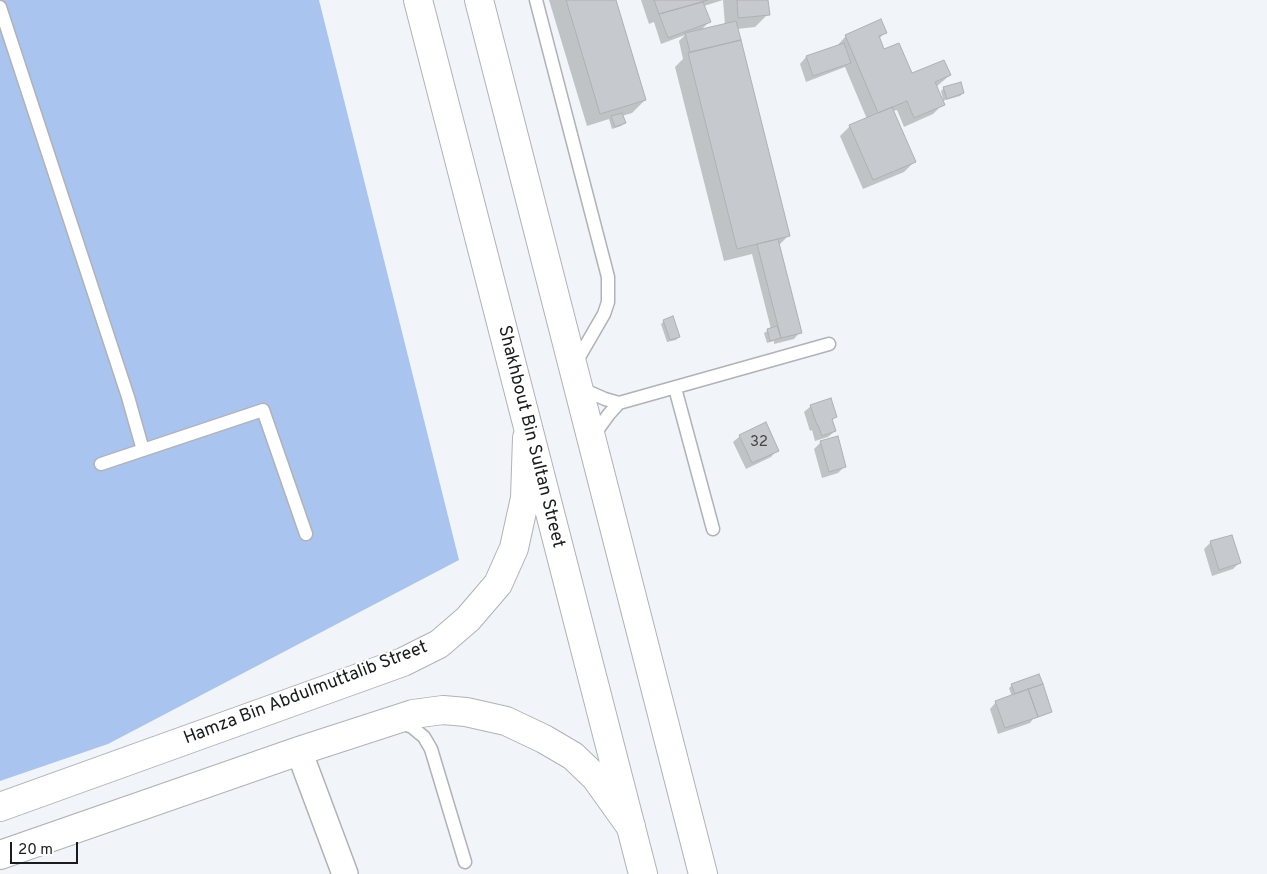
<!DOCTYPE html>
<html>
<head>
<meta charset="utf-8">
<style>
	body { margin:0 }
	#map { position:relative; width:1267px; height:874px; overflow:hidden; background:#f1f4f8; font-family:Overpass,sans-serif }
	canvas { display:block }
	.scale { position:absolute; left:10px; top:842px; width:68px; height:22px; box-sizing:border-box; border:2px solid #191b1c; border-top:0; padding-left:6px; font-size:15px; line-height:18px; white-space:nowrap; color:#191b1c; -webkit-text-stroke:4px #fff; paint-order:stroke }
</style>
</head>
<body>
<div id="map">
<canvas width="1267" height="874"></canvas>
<div class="scale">20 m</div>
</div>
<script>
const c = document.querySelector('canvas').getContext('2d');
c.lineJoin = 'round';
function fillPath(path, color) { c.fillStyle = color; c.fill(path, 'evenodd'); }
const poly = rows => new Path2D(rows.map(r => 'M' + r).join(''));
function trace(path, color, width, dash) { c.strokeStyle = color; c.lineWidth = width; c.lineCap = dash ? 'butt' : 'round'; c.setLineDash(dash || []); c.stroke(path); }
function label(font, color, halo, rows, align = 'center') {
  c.font = font + ' Overpass,sans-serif'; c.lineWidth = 4; c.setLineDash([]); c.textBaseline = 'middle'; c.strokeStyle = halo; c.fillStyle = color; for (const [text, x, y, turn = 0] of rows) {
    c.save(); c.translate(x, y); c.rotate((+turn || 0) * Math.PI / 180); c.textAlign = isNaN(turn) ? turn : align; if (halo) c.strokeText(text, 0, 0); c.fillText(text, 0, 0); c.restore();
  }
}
fillPath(poly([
	[0,0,319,0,459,560,108,744,0,781]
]), '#a9c4ee');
fillPath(poly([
	[549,0,615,0,645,100,632,113,622,116,624,123,621,126,612,129,609,119,587,126],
	[641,0,767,0,768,14,755,27,737,29,789,235,779,245,800,332,794,339,774,344,774,341,767,343,764,333,771,329,752,254,724,261,675,67,683,59,679,41,685,35,661,44,654,22,649,24],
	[723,0,725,25,700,31,709,22,704,6],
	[885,32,879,39,884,51,911,75,950,75,936,87,941,100,943,99,941,91,944,88,963,93,960,96,942,101,943,104,933,114,904,127,897,110,893,111,914,162,904,172,863,189,840,136,850,126,867,119,845,67,806,82,800,64,806,57,836,47,846,36],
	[664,321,679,337,676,340,667,342,661,324],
	[811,406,835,417,832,421,835,431,828,437,815,441,812,430,810,431,804,412],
	[740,436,777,450,771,457,746,469,733,442],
	[821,442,845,466,838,473,822,478,814,449],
	[1211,542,1239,563,1233,569,1212,576,1204,549],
	[1012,685,1050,711,1047,714,1033,719,1030,723,998,734,990,709,996,702,1012,697,1009,688]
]), '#0003');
const building = poly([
	[566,0,616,0,646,100,600,114,566,0],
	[654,0,708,0,659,14,654,0],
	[737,0,768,0,770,15,738,18,737,0],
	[703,2,711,22,668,38,659,14,703,2],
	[881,19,887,33,879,36,884,49,899,43,912,73,944,60,951,75,935,82,945,105,914,118,907,101,878,113,845,35,881,19],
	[736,21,741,40,690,52,685,33,736,21],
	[741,40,790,236,737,249,688,53,741,40],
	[844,43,851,63,813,76,806,56,844,43],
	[961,82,964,93,947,99,943,87,961,82],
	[892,107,916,162,873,180,849,125,892,107],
	[622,113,626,123,615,127,611,116,622,113],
	[778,239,802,333,781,338,757,244,778,239],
	[673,316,680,337,670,340,663,320,673,316],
	[777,326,781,338,770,341,767,329,777,326],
	[831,398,837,417,832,419,836,431,822,436,818,425,817,425,810,405,831,398],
	[766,422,779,451,752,463,739,435,766,422],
	[838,436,846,467,829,472,820,441,838,436],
	[1232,535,1241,563,1219,570,1210,541,1232,535],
	[1039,674,1043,684,1015,694,1011,684,1039,674],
	[1043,684,1052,712,1038,717,1028,689,1043,684],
	[1028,689,1038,717,1005,728,995,701,1028,689]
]);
fillPath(building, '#c6c9ce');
trace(building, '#adb0b4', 1);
const lane = poly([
	[536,0,608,277,608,302,604,314,575,364],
	[0,7,128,397,143,450,101,464],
	[580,388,605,399,619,403],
	[675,388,713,529],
	[593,436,609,414,619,403,829,344],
	[143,450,263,410,306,534],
	[399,722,412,727,424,737,431,749,465,862]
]);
const street = poly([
	[299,751,345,874]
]);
const secondary = poly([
	[0,807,403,662,439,644,468,619,498,584,514,548,525,498,527,438],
	[0,855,299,751,413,714,443,710,466,712,506,721,544,739,573,756,596,778,631,827]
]);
const primary = poly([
	[418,0,643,874],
	[479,0,703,874]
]);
trace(lane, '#afb2b7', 15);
trace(street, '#afb2b7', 28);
trace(secondary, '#afb2b7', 30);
trace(primary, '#afb2b7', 30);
trace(lane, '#fff', 12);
trace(street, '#fff', 25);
trace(secondary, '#fff', 28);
trace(primary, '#fff', 28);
label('15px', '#444648', null, [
	["32",759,443]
]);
label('18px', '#191b1c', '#fff', [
	["Shakhbout Bin Sultan Street",530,437,76],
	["Hamza Bin Abdulmuttalib Street",306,694,-21]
]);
</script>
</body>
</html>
